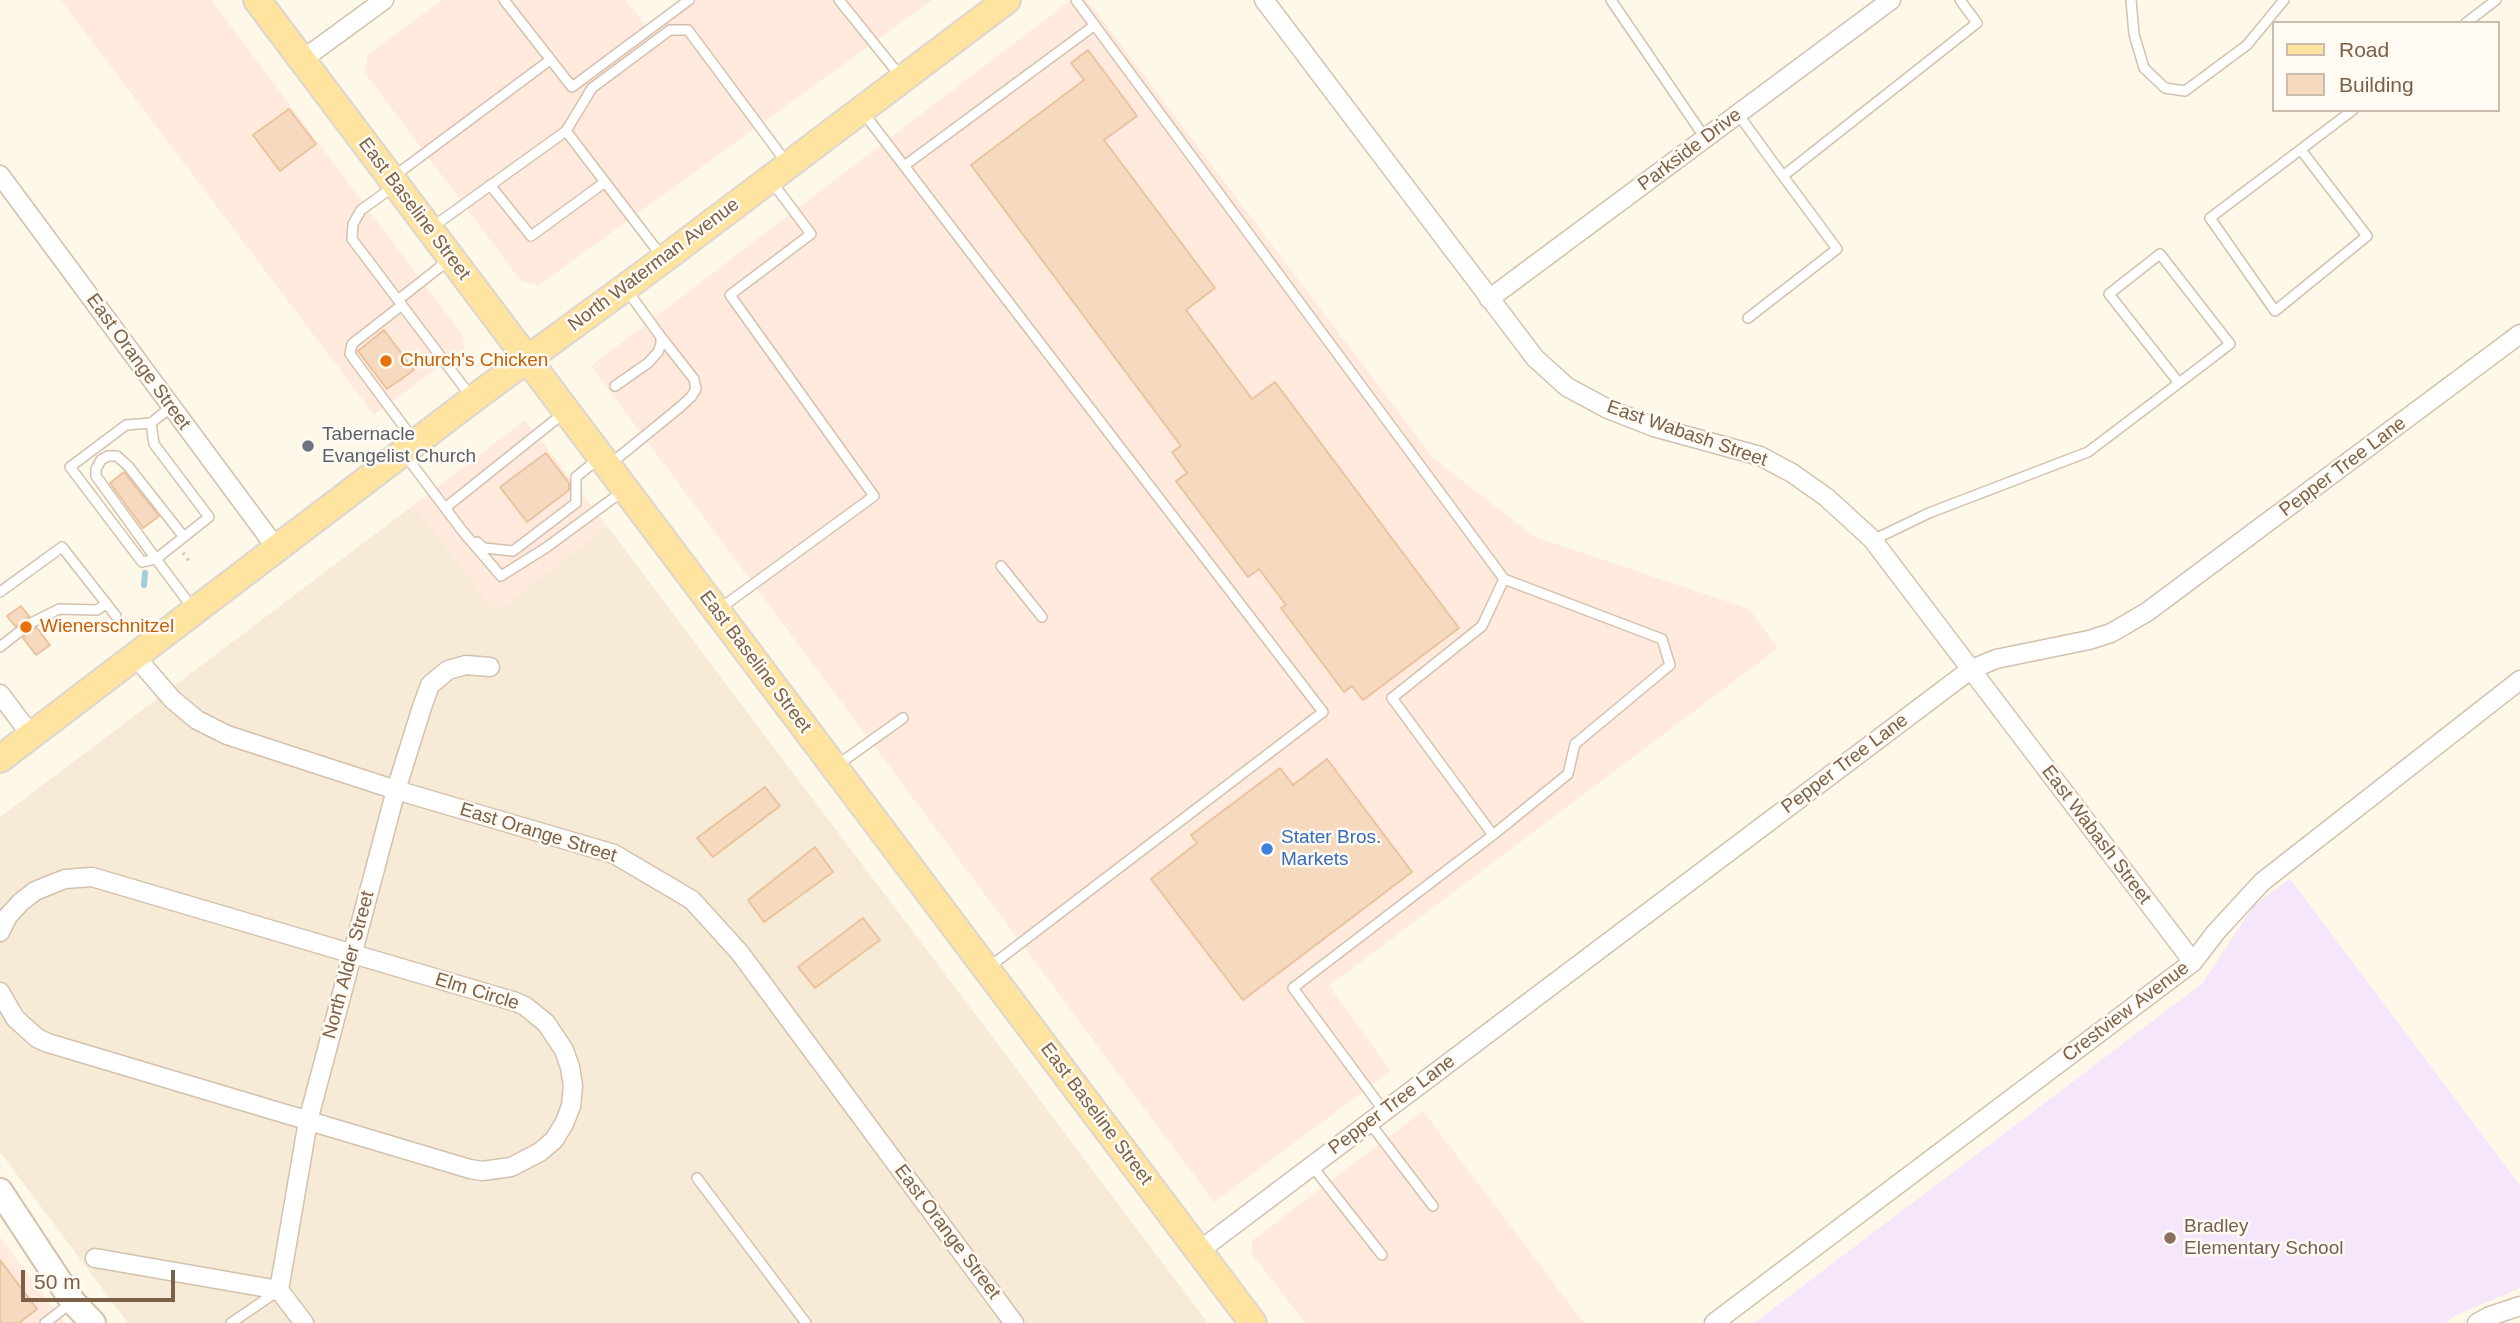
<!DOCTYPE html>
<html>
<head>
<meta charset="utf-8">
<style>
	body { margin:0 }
	#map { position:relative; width:2520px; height:1323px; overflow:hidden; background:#fef8e9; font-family:Helvetica,sans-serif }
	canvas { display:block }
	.legend { position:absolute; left:2272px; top:21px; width:228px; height:91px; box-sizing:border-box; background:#fffbf2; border:2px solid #cbbdae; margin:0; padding:9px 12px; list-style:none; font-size:21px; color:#7c6049 }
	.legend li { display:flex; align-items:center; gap:14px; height:35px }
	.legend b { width:35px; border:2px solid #cbbdae }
	.scale { position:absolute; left:21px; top:1270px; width:154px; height:32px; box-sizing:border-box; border:4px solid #7c6049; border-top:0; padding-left:9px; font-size:21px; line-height:24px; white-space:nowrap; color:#7c6049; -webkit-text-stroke:5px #fffbf2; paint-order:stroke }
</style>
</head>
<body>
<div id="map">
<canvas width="2520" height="1323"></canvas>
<ul class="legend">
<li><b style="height:9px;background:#ffe4a0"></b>Road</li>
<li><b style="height:19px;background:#f6dabf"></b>Building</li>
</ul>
<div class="scale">50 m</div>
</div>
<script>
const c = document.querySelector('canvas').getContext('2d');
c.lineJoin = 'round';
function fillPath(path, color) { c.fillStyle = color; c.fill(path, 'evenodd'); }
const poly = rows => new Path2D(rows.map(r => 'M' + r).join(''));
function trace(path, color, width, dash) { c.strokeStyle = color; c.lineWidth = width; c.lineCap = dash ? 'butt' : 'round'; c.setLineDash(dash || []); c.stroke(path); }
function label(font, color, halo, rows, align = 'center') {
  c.font = font + ' Helvetica,sans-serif'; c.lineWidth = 5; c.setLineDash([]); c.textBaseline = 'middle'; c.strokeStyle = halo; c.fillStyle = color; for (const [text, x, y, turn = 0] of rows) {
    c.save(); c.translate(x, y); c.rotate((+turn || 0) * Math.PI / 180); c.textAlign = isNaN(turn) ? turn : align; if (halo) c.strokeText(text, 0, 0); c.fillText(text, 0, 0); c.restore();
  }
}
fillPath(poly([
	[414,505,496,612,607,526,1208,1323,128,1323,0,1152,0,817]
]), '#f7ebd7');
fillPath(poly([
	[61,0,211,0,463,336,464,348,374,415],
	[442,0,626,0,646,27,683,0,932,0,539,285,521,281,365,73,368,55],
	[1071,0,1087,0,1433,458,1535,537,1749,609,1778,648,1329,986,1391,1071,1214,1202,591,366],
	[525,420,607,526,496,612,414,505],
	[1423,1111,1584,1323,1305,1323,1251,1253,1253,1240],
	[0,1237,65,1323,0,1323]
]), '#ffeadd');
fillPath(poly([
	[2290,879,2520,1185,2520,1288,2454,1316,2445,1323,1754,1323,2203,983,2254,905]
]), '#f5e6fb');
trace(poly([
	[144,585,145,573]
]), '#a0cedd', 6);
const building = poly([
	[1088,50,1137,116,1104,140,1215,288,1186,310,1252,399,1275,382,1459,628,1363,700,1352,686,1344,692,1281,608,1286,605,1259,569,1248,577,1176,481,1187,473,1172,452,1181,446,971,165,1084,80,1071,63,1088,50],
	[289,109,316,144,280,171,253,135,289,109],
	[384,330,414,370,387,389,358,351,384,330],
	[546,453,569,483,569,490,527,522,500,487,546,453],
	[124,472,159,516,143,528,110,483,124,472],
	[21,606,29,616,26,621,27,626,32,629,37,628,50,645,36,655,23,638,26,634,25,628,21,625,15,626,7,616,21,606],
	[1327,759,1412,872,1243,1000,1151,879,1197,843,1191,835,1280,768,1293,785,1327,759],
	[765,787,780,806,713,857,697,838,765,787],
	[815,847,833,872,764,922,748,900,815,847],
	[863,918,880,940,815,988,798,967,863,918],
	[0,1260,37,1309,19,1323,0,1323,0,1260]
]);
fillPath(building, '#f6dabf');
trace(building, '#eac29d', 2);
const lane = poly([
	[504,0,572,87,689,0],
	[839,0,901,77],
	[1076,0,1504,579,1662,639,1670,665,1575,744,1568,774,1493,835,1392,698,1482,626,1504,579],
	[1611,0,1705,138],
	[2131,0,2134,34,2144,68,2165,88,2185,91,2247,45,2284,0],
	[2466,23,2496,0],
	[862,111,1323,712,988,968],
	[1738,114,1783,176,1977,23,1960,0],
	[566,131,592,88,670,30,688,30,786,162],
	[2301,150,2367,236,2275,311,2210,218,2353,110],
	[904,166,1095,25],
	[393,177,550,60],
	[490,185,531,236,605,182],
	[393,187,361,210,353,224,352,239,472,398],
	[431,228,566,131,663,258],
	[398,300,450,259],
	[402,305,352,344,350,354,413,439],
	[1748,318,1837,249,1783,176],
	[615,386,648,363,658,352,661,344,661,337,626,289],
	[171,407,151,423,126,425,70,467,142,562,156,559,194,610],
	[151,423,154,444,209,517,156,559,96,476,96,469,101,460,108,456,117,456,128,466,184,537],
	[405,455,464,533,501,576,547,547,623,491],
	[609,465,679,408,691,397,696,389,694,379,661,337],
	[445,508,565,412],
	[1873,540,1929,513,2088,452,2179,383,2230,344,2160,254,2109,294,2179,383],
	[477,542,484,548,513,551,576,503,576,477,598,459],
	[1001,566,1042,617],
	[0,592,62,547,116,616],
	[718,610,874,496,730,295,811,234,772,182],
	[33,622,59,609,97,610,106,604],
	[0,647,19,632],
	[836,766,903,718],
	[1384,1111,1293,988,1493,835],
	[1369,1122,1433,1206],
	[1312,1166,1382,1255],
	[697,1178,806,1323],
	[45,1323,71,1303],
	[231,1323,278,1291]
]);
const street = poly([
	[1264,0,1535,358,1567,387,1608,409,1654,427,1760,456,1792,473,1826,497,1872,539,2193,962],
	[302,60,384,0],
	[0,175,277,549],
	[1489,299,1891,0],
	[135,656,172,699,197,720,227,735,396,790,614,854,692,900,740,953,1014,1323],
	[0,694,31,735],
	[0,932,8,916,21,902,35,891,65,879,92,877,516,1002,525,1006,546,1023,564,1050,570,1067,573,1086,571,1106,564,1124,554,1140,540,1152,511,1167,482,1171,470,1169,48,1043,37,1038,15,1018,0,992],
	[1199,1251,1970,670,1996,659,2089,640,2111,633,2147,612,2520,334],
	[95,1258,279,1290,304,1323],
	[279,1290,308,1121,396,790,422,707,430,685,448,670,466,665,490,667],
	[1714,1323,2193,962,2216,932,2262,882,2520,680],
	[2477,1323,2490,1316,2520,1306]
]);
const secondary = poly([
	[0,1191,73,1302,93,1323]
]);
const primary = poly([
	[257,0,1253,1323],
	[0,759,473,399,664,259,1007,0]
]);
trace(lane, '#d3c1ad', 12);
trace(street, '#d3c1ad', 21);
trace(secondary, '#d6c2aa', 28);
trace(primary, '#ddd6d0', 30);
trace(poly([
	[183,553,190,562]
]), '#dcbda0', 3.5, [2, 5]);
trace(lane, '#fff', 9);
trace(street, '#fff', 18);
trace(secondary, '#fff', 24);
trace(primary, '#ffe4a0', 26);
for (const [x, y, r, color] of [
	[386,361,7,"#e8710a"],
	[308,446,7,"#6b7280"],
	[26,627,7,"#e8710a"],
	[1267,849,7,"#3f7fe0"],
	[2170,1238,7,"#8d6e63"]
]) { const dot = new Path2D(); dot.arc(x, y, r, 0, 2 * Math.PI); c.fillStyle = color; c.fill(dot); trace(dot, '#fffbf2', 2.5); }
label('19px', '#7c6049', '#fffbf2', [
	["Parkside Drive",1690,150,-37],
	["East Baseline Street",414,209,53],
	["North Waterman Avenue",654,265,-37],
	["East Orange Street",138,362,54],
	["East Wabash Street",1687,434,19],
	["Pepper Tree Lane",2343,467,-37],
	["East Baseline Street",755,662,53],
	["Pepper Tree Lane",1845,764,-37],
	["East Orange Street",538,833,17],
	["East Wabash Street",2096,835,53],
	["North Alder Street",349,965,-75],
	["Elm Circle",477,992,17],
	["Crestview Avenue",2126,1012,-37],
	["Pepper Tree Lane",1392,1105,-37],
	["East Baseline Street",1096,1114,53],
	["East Orange Street",947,1232,53]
]);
label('19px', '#c56008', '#fffbf2', [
	["Church's Chicken",400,361],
	["Wienerschnitzel",40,627]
], 'left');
label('19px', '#5b616d', '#fffbf2', [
	["Tabernacle",322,435],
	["Evangelist Church",322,457]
], 'left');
label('19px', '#366cbe', '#fffbf2', [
	["Stater Bros.",1281,838],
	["Markets",1281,860]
], 'left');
label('19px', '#785e54', '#fffbf2', [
	["Bradley",2184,1227],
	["Elementary School",2184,1249]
], 'left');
</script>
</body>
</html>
